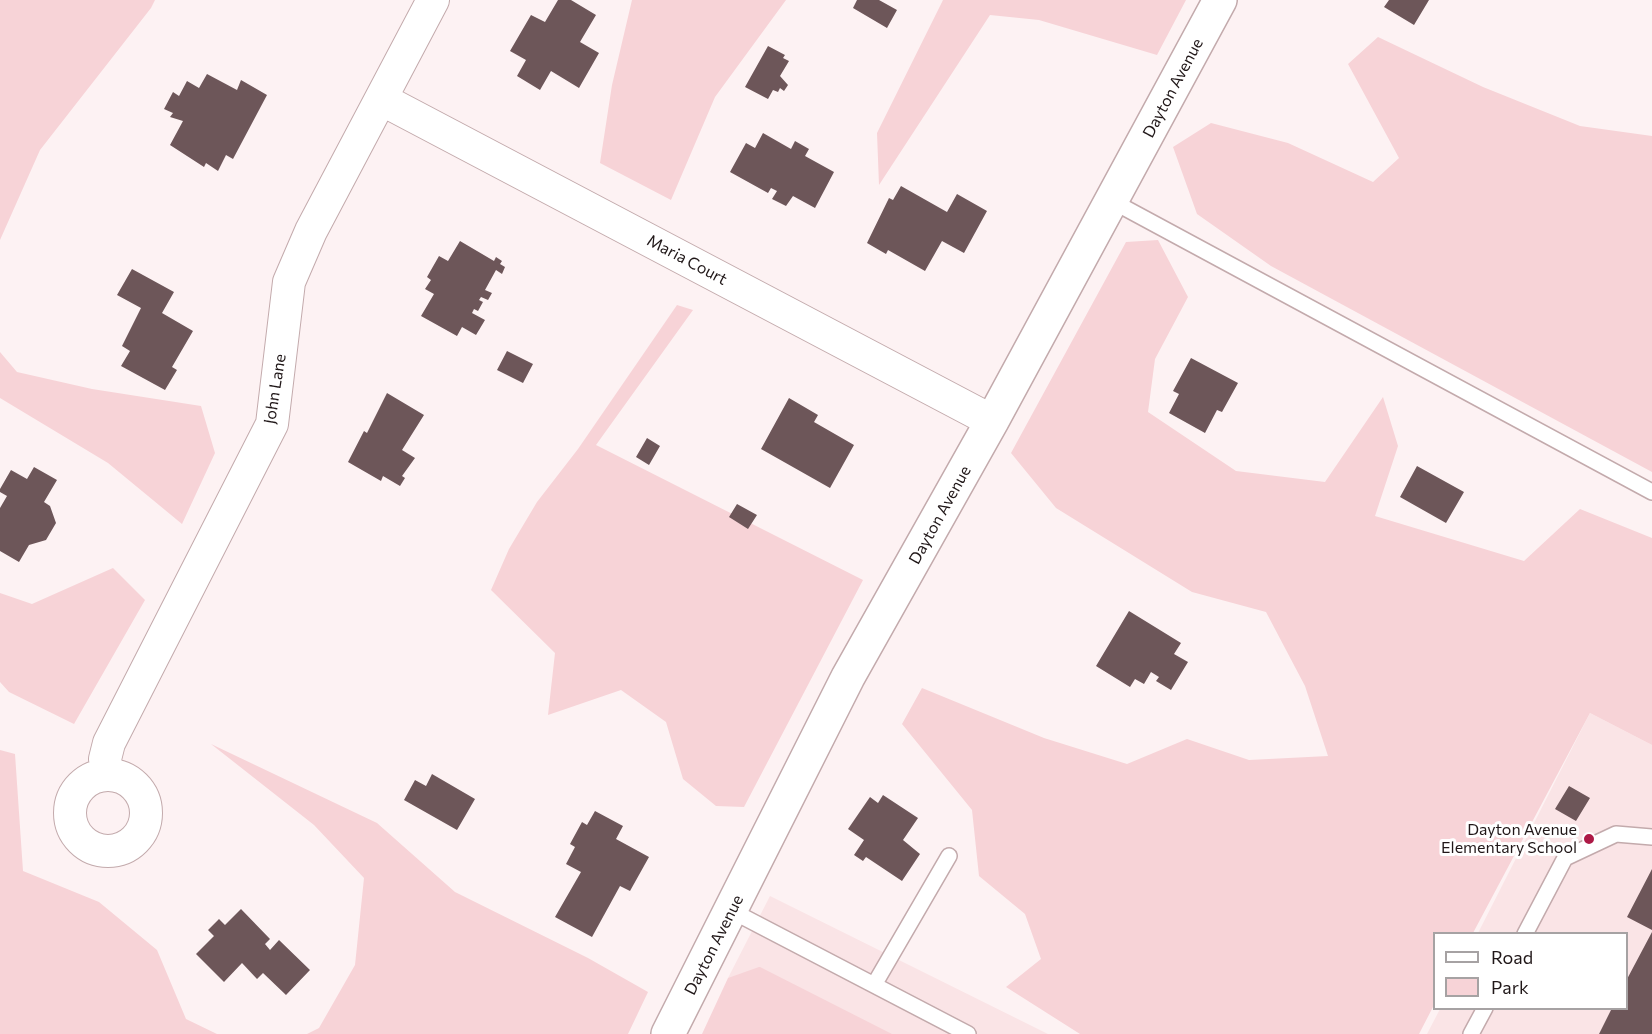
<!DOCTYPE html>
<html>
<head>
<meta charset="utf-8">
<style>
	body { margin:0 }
	#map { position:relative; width:1652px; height:1034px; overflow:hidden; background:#fdf2f3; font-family:Commissioner,sans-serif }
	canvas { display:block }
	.legend { position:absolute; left:1433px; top:932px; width:195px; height:78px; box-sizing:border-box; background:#fff; border:2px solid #a6a2a3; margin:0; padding:8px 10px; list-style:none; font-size:18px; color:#201718 }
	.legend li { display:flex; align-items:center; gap:12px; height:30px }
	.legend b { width:30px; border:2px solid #a6a2a3 }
</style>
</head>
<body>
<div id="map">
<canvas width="1652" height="1034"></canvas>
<ul class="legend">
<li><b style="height:8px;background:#fff"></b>Road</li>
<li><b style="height:16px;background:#f7d3d7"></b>Park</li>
</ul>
</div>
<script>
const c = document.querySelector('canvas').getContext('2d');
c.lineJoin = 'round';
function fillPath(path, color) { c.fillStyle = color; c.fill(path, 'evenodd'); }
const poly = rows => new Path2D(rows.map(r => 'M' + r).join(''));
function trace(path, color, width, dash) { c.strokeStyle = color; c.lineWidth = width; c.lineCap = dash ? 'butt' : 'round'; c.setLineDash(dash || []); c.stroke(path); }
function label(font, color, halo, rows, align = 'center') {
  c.font = font + ' Commissioner,sans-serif'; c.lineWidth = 6; c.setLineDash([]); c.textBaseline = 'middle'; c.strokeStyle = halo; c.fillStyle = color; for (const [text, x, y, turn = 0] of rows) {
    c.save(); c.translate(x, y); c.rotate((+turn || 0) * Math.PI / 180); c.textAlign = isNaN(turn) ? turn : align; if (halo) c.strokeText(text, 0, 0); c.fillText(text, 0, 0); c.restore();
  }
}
fillPath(poly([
	[1590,713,1652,745,1652,1034,1427,1034,1440,1009,1626,1008,1626,934,1478,933],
	[770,896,1048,1034,834,1034,728,978]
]), '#fae4e6');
fillPath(poly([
	[0,0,155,0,151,8,40,150,0,240],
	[632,0,786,0,715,97,671,200,600,163,612,85],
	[943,0,1186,0,1157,55,1039,20,990,15,879,185,877,133],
	[1378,37,1483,87,1580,126,1652,136,1652,472,1271,266,1197,214,1173,147,1211,123,1288,143,1373,182,1399,158,1348,64],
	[1158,240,1188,297,1155,359,1148,412,1236,471,1325,482,1383,397,1398,446,1375,516,1524,561,1580,509,1652,538,1652,745,1590,713,1473,933,1434,934,1434,1005,1419,1034,1080,1034,1006,987,1041,959,1025,914,979,876,972,810,902,724,922,688,1044,738,1127,764,1187,739,1249,760,1328,756,1305,686,1266,612,1192,592,1056,508,1011,453,1126,242],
	[677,305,693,310,596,445,863,580,744,807,716,806,683,779,666,722,621,690,548,715,555,653,491,590,509,549,537,502,578,449],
	[0,352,17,372,92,389,201,406,215,453,182,524,108,463,0,398],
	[113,568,145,600,74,724,9,692,0,682,0,593,32,604],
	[211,744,377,823,455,892,588,958,648,992,628,1034,307,1034,319,1028,355,965,364,878,314,825],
	[0,750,15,754,23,871,99,902,157,950,186,1019,217,1034,0,1034],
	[759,967,760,967,892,1034,702,1034,728,978]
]), '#f7d3d7');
fillPath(poly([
	[558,0,571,0,596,15,580,42,599,53,579,88,551,71,540,90,517,76,526,60,510,51,531,15,545,22],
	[857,0,879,0,897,10,887,28,853,8],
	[1389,0,1429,0,1414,25,1384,7],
	[768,46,785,55,783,58,789,61,780,76,788,85,784,91,780,88,778,92,773,90,768,99,745,87],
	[207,74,237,90,241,80,267,95,233,159,226,155,218,171,206,163,204,167,170,145,183,121,170,117,173,113,164,109,173,92,179,96,187,81,199,88],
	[763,133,791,149,795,141,809,149,805,156,834,172,815,208,793,196,786,206,772,199,777,191,771,188,768,193,730,172,746,143,755,148],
	[901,186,947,212,957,194,987,211,964,253,942,241,925,271,888,250,886,254,867,243,889,198,893,200],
	[460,241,494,261,496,257,502,261,500,264,505,267,502,274,496,270,485,290,492,293,488,300,481,297,479,300,483,302,478,311,474,309,472,313,485,320,476,335,462,327,457,336,421,316,434,294,425,289,431,280,427,277,439,256,448,261],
	[132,269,174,292,162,313,193,331,172,367,177,370,165,390,121,366,130,351,122,346,141,308,117,295],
	[507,351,533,364,523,383,497,370],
	[1191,358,1238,383,1222,412,1217,410,1205,433,1169,413,1179,394,1173,391],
	[387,393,424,415,402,450,415,458,402,476,405,478,400,486,383,476,381,481,348,462,364,431,367,433],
	[789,398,818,415,814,422,854,445,830,488,761,449],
	[647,438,660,446,649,465,636,457],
	[1417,466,1464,492,1446,523,1400,497],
	[34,467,57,480,44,502,50,506,56,523,46,540,29,545,19,562,0,551,0,508,7,496,0,492,0,489,11,470,27,479],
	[737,504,757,515,748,529,729,517],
	[1129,611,1181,643,1174,654,1188,662,1171,690,1156,681,1159,677,1151,672,1144,684,1135,679,1130,687,1096,666],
	[432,774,475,799,457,830,404,800,415,780,426,786],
	[1569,786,1590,798,1576,821,1555,809],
	[883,795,918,818,903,840,920,854,902,881,866,857,863,861,854,855,864,840,848,829,870,797,878,803],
	[595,811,623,826,616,839,649,857,630,891,620,886,592,937,555,917,581,872,566,864,575,847,570,844,582,822,587,825],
	[1652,869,1652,930,1627,917],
	[241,909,270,939,265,944,270,950,279,940,310,970,286,995,263,973,257,979,242,963,224,982,196,954,214,936,208,930,219,919,225,925],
	[1652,932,1652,1034,1599,1034,1612,1008,1626,1008,1626,981]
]), '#6d5659');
const service = poly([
	[1112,201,1652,492],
	[732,911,968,1034],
	[1525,934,1565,858,1616,834,1652,837],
	[874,985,949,856],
	[1471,1034,1485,1008]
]);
const minor = poly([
	[381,99,992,421],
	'70 813a38 38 0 1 1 76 0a38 38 0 1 1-76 0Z',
	[108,775,105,759,109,743,272,424,289,282,311,231,433,0]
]);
const tertiary = poly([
	[668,1034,848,677,992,421,1220,0]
]);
trace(service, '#c3aaac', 18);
trace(minor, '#c3aaac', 34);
trace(tertiary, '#c3aaac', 36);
trace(service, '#fff', 15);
trace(minor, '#fff', 32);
trace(tertiary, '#fff', 33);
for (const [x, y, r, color] of [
	[1589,839,6,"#ad1946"]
]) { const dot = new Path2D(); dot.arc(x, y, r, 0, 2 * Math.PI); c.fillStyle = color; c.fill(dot); trace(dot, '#fff', 2); }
label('16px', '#201718', '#fff', [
	["Dayton Avenue",1173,88,-62],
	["Maria Court",687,260,28],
	["John Lane",275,389,-81],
	["Dayton Avenue",940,515,-61],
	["Dayton Avenue",714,945,-63]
]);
label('16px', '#201718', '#fff', [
	["Dayton Avenue",1577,830],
	["Elementary School",1577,848]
], 'right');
</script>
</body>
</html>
